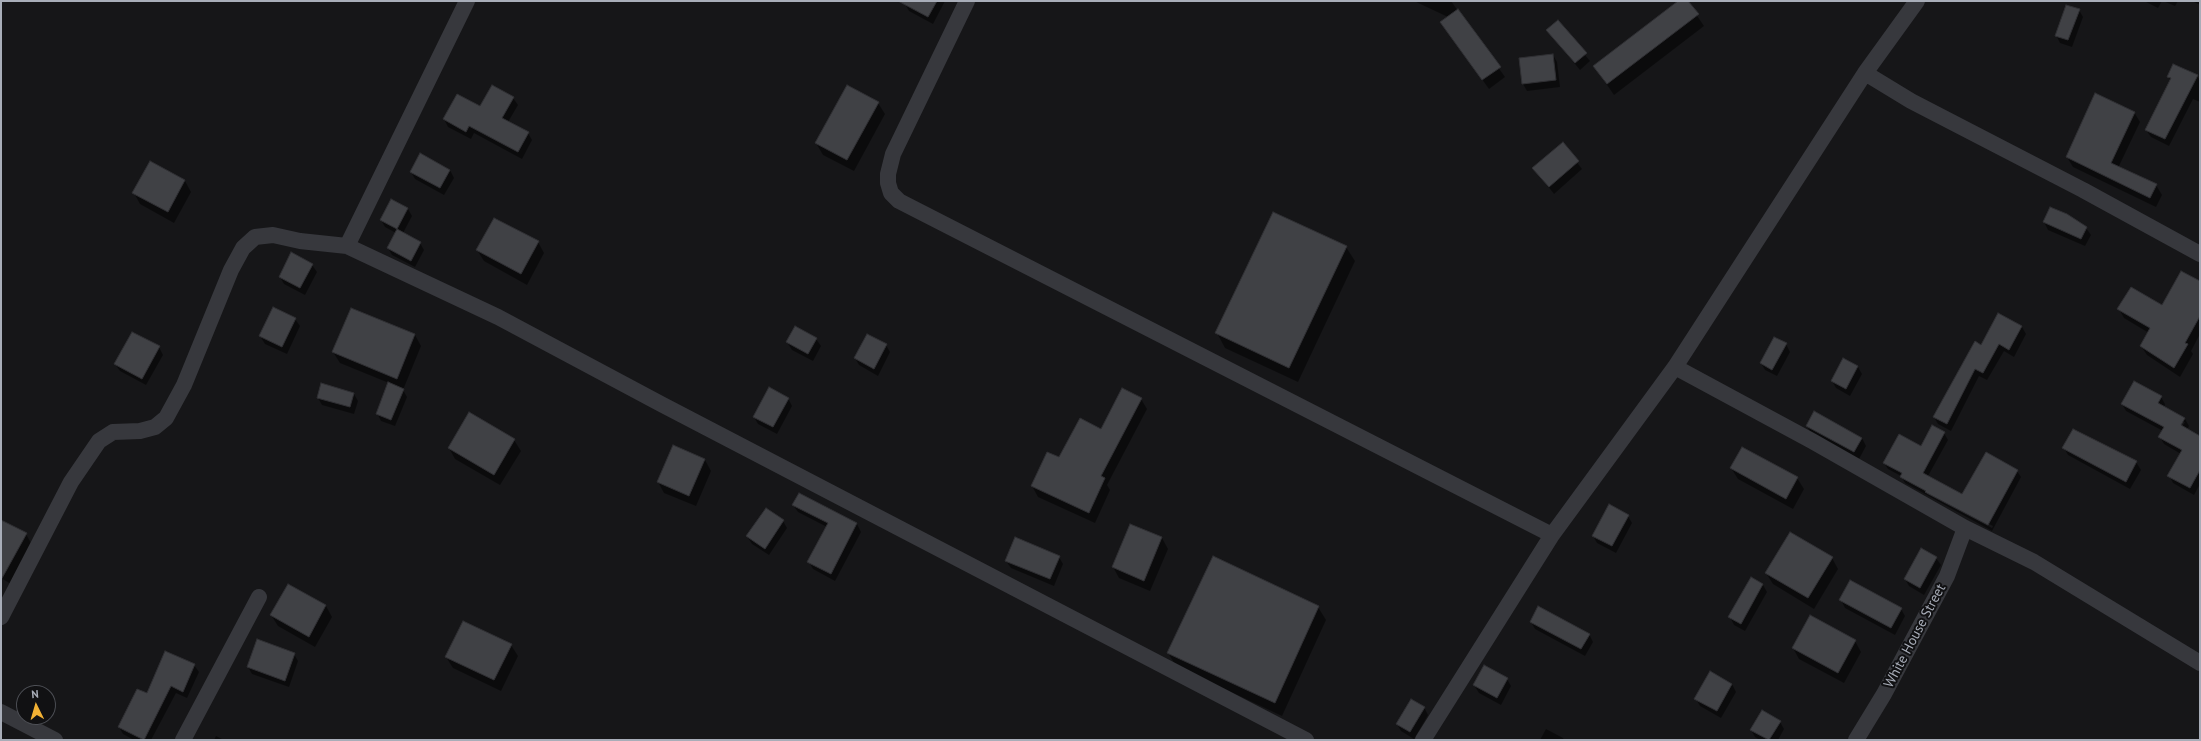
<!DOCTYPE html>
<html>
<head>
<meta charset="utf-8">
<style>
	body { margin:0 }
	#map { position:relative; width:2201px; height:741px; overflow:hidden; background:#161618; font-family:"PT Sans",sans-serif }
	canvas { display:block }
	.frame { position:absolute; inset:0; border:2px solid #a8adb8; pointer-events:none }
	.north { position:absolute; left:16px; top:685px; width:40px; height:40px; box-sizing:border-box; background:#111113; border:1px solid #4d4f55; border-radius:50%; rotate:355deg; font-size:11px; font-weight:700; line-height:16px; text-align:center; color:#a8adb8 }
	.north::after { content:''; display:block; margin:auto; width:14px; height:18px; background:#f2b134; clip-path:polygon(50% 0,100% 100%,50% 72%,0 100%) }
</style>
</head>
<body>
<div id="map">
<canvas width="2201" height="741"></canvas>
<div class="frame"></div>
<div class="north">N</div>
</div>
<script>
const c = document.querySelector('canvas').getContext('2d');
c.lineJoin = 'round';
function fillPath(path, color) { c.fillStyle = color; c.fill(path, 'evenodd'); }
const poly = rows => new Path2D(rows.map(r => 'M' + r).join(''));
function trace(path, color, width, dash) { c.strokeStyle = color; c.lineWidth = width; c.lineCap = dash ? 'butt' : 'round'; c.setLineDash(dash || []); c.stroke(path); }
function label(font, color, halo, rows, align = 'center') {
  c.font = font + ' "PT Sans",sans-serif'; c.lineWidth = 4; c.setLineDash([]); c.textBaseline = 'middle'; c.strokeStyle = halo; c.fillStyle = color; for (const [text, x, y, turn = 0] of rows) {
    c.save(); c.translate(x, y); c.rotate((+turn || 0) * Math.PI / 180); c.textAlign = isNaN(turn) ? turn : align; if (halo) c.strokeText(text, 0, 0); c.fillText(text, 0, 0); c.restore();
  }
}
fillPath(poly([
	[907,1,945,1,933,24,909,11,905,4],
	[1414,1,1451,1,1505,77,1489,89,1441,22,1448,17],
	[1680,1,1687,1,1704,26,1614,95,1594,66],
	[2144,1,2162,1,2158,8],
	[2163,1,2178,1,2175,6],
	[2192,1,2200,1,2200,5],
	[2079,10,2083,17,2072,47,2060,43,2056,35],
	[1558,22,1590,61,1580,70,1548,31],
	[1553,55,1557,62,1560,87,1527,91,1523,84],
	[2168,76,2197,76,2200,80,2200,102,2193,99,2169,146,2151,137,2146,130,2171,81],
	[513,98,518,105,508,122,528,133,532,140,522,159,474,133,471,139,448,127,444,119],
	[878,103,885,114,854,171,823,155,816,143],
	[2134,112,2140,122,2118,168,2156,185,2162,195,2156,207,2073,167,2067,157],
	[1562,143,1582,169,1554,194,1534,168],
	[150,163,185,181,191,192,174,223,140,204,134,193],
	[450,170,454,178,444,195,415,179,411,172],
	[392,200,408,209,412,216,403,233,420,243,424,250,415,267,392,255,388,248,396,233,385,227,381,220],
	[2044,222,2086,228,2091,235,2085,246,2048,230],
	[538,242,544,253,527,285,484,261,477,250],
	[1346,247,1355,261,1298,382,1225,348,1217,333],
	[312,265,317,272,305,295,284,284,280,277],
	[2200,283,2200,334,2191,351,2193,354,2180,377,2147,355,2141,346,2149,333,2124,318,2119,309,2162,306],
	[351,309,415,335,421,346,403,390,407,397,395,426,381,421,377,413,389,383,340,363,333,352],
	[1999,314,2022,327,2026,334,2014,357,2004,351,1987,380,1979,376,1951,431,1938,424,1934,417,1982,346],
	[295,319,300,326,287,354,265,344,260,336],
	[816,339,821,346,813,361,792,350,787,342],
	[1786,344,1790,352,1777,376,1765,370,1761,363],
	[886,345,890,352,878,376,859,365,855,358],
	[159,347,163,355,146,385,120,371,115,364],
	[1844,359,1858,367,1862,374,1850,396,1836,388,1832,381],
	[354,394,358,401,354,414,322,405,318,398],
	[2161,397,2165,404,2164,408,2185,419,2189,426,2187,430,2200,437,2200,484,2194,495,2173,483,2169,475,2181,454,2164,444,2160,437,2163,431,2126,411,2122,404],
	[2182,422,2185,422,2180,430,2178,429],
	[788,398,792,406,777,434,758,424,754,417],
	[1141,399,1147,409,1107,485,1110,490,1095,523,1038,497,1032,486,1059,458,1101,431],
	[1807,426,1862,438,1866,446,1859,459,1811,433],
	[1944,433,1948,440,1928,476,1962,495,2017,471,2021,477,1992,531,1905,483,1901,476,1888,469,1884,463,1921,448],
	[1927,492,1993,526,1992,528,1927,494],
	[514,440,521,451,500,485,455,459,449,448],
	[673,446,705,460,711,471,696,506,664,493,658,482],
	[2064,448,2136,462,2141,470,2130,489,2068,455],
	[1731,468,1797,478,1804,489,1793,509,1738,479],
	[799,494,857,524,861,532,835,581,813,569,809,562,827,527,798,512,793,505],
	[1628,516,1632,523,1616,553,1597,543,1593,536],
	[1,521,26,534,32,545,11,584,1,578],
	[783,521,787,528,769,555,752,544,747,536],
	[1162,538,1168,549,1150,591,1119,578,1113,567],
	[1059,557,1063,564,1054,586,1011,568,1006,561],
	[1832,558,1838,569,1814,609,1773,584,1766,573],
	[1936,558,1941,565,1924,595,1909,586,1905,579],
	[288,585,326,606,332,617,315,647,278,626,271,615],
	[1763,585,1767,592,1745,631,1734,625,1730,617],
	[1841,600,1901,609,1905,616,1895,635,1845,608],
	[1318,607,1326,620,1282,716,1176,666,1168,653],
	[1531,622,1589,634,1593,642,1585,656,1535,629],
	[1855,641,1861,652,1844,683,1799,659,1793,648],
	[511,645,518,656,501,691,453,668,446,657],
	[294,654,298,661,289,687,252,674,248,667],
	[194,665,199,672,187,698,176,693,151,740,134,740,123,734,119,727],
	[1507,679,1511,686,1501,705,1479,693,1474,685],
	[1732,684,1736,692,1721,718,1700,706,1696,699],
	[1424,707,1428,715,1414,739,1401,731,1397,724],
	[1780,722,1784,729,1778,740,1760,740,1755,737,1751,730],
	[1546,729,1563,738,1564,740,1540,740],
	[216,736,224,740,214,740]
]), '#0007');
const building = poly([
	[898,1,937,1,928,17,898,1],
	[1678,1,1688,1,1699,14,1607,84,1593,66,1678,1],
	[2066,5,2080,9,2068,40,2055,36,2066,5],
	[1458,9,1501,67,1482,80,1440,22,1458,9],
	[1558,20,1587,53,1575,63,1546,30,1558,20],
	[1553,54,1556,80,1522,84,1519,58,1553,54],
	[2173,64,2198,75,2165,139,2145,130,2171,78,2167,77,2173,64],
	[492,85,514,97,502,118,529,132,518,152,469,126,466,132,443,119,457,94,480,106,492,85],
	[847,85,879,102,847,160,815,143,847,85],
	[2095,93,2135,112,2111,163,2157,184,2150,198,2066,157,2095,93],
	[1563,142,1579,161,1549,187,1532,168,1563,142],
	[420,153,450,170,440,188,410,172,420,153],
	[150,161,185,180,168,212,132,193,150,161],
	[391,199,408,208,397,229,380,220,391,199],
	[2050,207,2067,214,2087,227,2081,239,2043,222,2050,207],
	[1273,212,1347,246,1289,368,1215,333,1273,212],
	[494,218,539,241,521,274,476,250,494,218],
	[397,229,421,242,411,261,387,248,397,229],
	[291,252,313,264,300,288,279,277,291,252],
	[2181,271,2200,281,2200,316,2185,343,2188,344,2174,368,2140,346,2150,328,2117,309,2131,287,2162,305,2181,271],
	[273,307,296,318,282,347,259,336,273,307],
	[351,308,415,334,397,379,332,352,351,308],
	[1998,313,2022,326,2009,350,1999,344,1983,373,1975,369,1947,424,1933,417,1975,341,1981,345,1998,313],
	[795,326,817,338,808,354,786,342,795,326],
	[132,332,160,346,142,379,114,364,132,332],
	[867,334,887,344,874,369,854,358,867,334],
	[1774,337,1787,343,1772,370,1760,363,1774,337],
	[1843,358,1858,366,1846,389,1831,381,1843,358],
	[2134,381,2162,396,2158,403,2185,418,2181,425,2200,436,2200,470,2190,488,2167,476,2182,450,2158,437,2164,427,2121,404,2134,381],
	[388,382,404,389,391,420,376,414,388,382],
	[321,383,354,393,350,407,317,398,321,383],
	[769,387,789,398,773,427,753,417,769,387],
	[1122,388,1142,398,1101,476,1105,478,1089,513,1031,486,1047,452,1059,457,1080,418,1101,429,1122,388],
	[1814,411,1862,438,1854,452,1806,426,1814,411],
	[469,412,515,439,494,475,448,448,469,412],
	[1932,425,1945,432,1923,473,1962,494,1986,452,2018,470,1988,525,1925,492,1926,491,1900,477,1902,473,1883,463,1899,434,1921,446,1932,425],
	[2073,429,2137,461,2126,482,2062,448,2073,429],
	[673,445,705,459,689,496,657,482,673,445],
	[1742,447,1798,477,1786,499,1730,468,1742,447],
	[799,493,857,523,831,574,807,562,828,523,792,505,799,493],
	[1609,504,1629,515,1612,546,1592,536,1609,504],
	[766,508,784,520,765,549,746,536,766,508],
	[1,520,27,533,1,580,1,520],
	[1130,524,1162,537,1144,581,1112,567,1130,524],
	[1790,532,1833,557,1808,598,1765,573,1790,532],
	[1015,537,1060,556,1050,579,1005,561,1015,537],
	[1921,548,1937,557,1920,588,1904,579,1921,548],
	[1213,556,1319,606,1275,703,1167,653,1213,556],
	[1751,577,1763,584,1741,624,1728,617,1751,577],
	[1850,580,1902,608,1891,628,1839,600,1850,580],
	[288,584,326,605,309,637,270,615,288,584],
	[1538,606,1590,634,1581,649,1530,622,1538,606],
	[1810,615,1856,640,1838,673,1792,648,1810,615],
	[463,621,512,644,494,680,445,657,463,621],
	[257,639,295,653,285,681,247,667,257,639],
	[165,651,195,664,183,692,171,686,144,740,118,727,137,689,147,693,165,651],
	[1484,665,1508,678,1497,698,1473,685,1484,665],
	[1710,671,1732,684,1717,711,1694,699,1710,671],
	[1411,699,1425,707,1410,732,1396,724,1411,699],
	[1762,710,1781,721,1769,740,1750,730,1762,710]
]);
fillPath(building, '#404145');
trace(building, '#303034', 1);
trace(poly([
	[967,1,893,154,888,174,888,183,891,193,899,201,1552,535],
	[1865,73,1911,101,2083,190,2200,254],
	[347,246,467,1],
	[1675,367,1812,441,1965,528,2034,562,2200,663],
	[1,617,71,482,99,441,113,432,140,431,155,427,166,418,184,385,231,270,243,248,255,237,273,235,300,241,347,246,498,317,661,404,1306,740],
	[1,712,55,740],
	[183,740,259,597],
	[1423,740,1552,535,1675,367,1865,73,1917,1],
	[1856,740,1884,694,1947,576,1965,528]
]), '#37383d', 16);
label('14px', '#a8adb8', '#111113', [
	["White House Street",1915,636,-62]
]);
</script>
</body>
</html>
